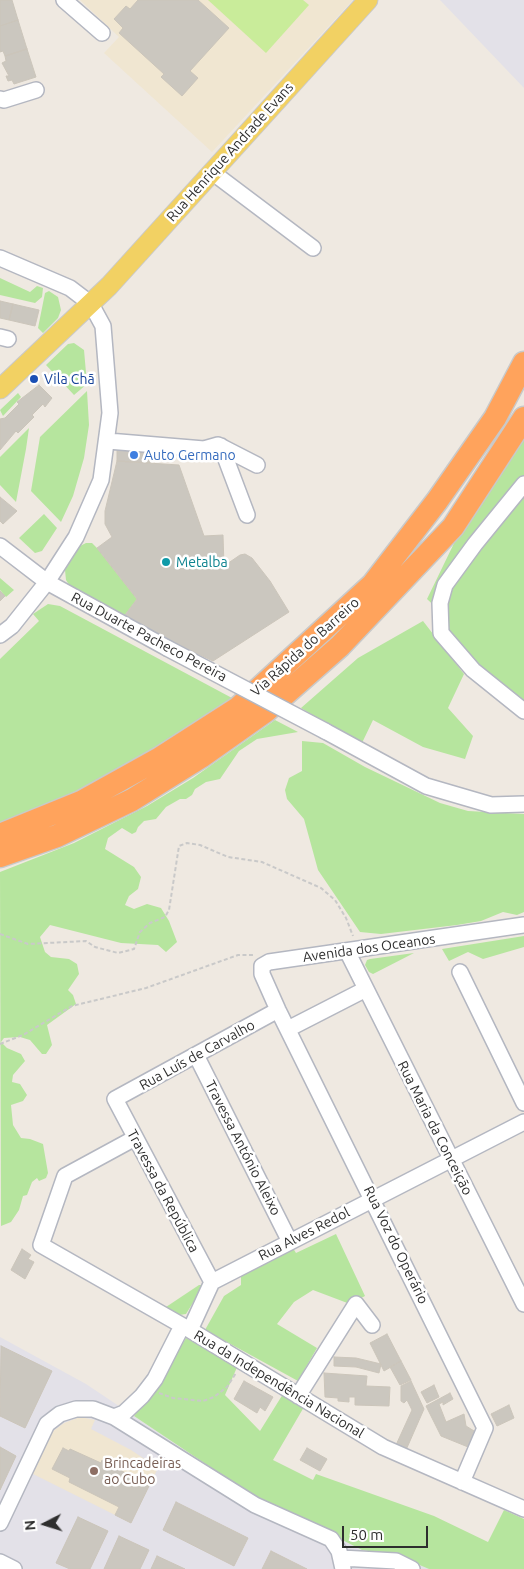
<!DOCTYPE html>
<html>
<head>
<meta charset="utf-8">
<style>
	body { margin:0 }
	#map { position:relative; width:524px; height:1569px; overflow:hidden; background:#efe9e1; font-family:Ubuntu,sans-serif }
	canvas { display:block }
	.north { position:absolute; left:20px; top:1499px; width:50px; height:50px; -webkit-text-stroke:4px #fff; paint-order:stroke; rotate:265deg; font-size:14px; font-weight:700; line-height:20px; text-align:center; color:#2e2e2e }
	.north::after { content:''; display:block; margin:auto; width:18px; height:22px; background:#2e2e2e; clip-path:polygon(50% 0,100% 100%,50% 72%,0 100%) }
	.scale { position:absolute; left:342px; top:1526px; width:86px; height:22px; box-sizing:border-box; border:2px solid #2e2e2e; border-top:0; padding-left:6px; font-size:15px; line-height:18px; white-space:nowrap; color:#2e2e2e; -webkit-text-stroke:4px #fff; paint-order:stroke }
</style>
</head>
<body>
<div id="map">
<canvas width="524" height="1569"></canvas>
<div class="north">N</div>
<div class="scale">50 m</div>
</div>
<script>
const c = document.querySelector('canvas').getContext('2d');
c.lineJoin = 'round';
function fillPath(path, color) { c.fillStyle = color; c.fill(path, 'evenodd'); }
const poly = rows => new Path2D(rows.map(r => 'M' + r).join(''));
function trace(path, color, width, dash) { c.strokeStyle = color; c.lineWidth = width; c.lineCap = dash ? 'butt' : 'round'; c.setLineDash(dash || []); c.stroke(path); }
function label(font, color, halo, rows, align = 'center') {
  c.font = font + ' Ubuntu,sans-serif'; c.lineWidth = 5; c.setLineDash([]); c.textBaseline = 'middle'; c.strokeStyle = halo; c.fillStyle = color; for (const [text, x, y, turn = 0] of rows) {
    c.save(); c.translate(x, y); c.rotate((+turn || 0) * Math.PI / 180); c.textAlign = isNaN(turn) ? turn : align; if (halo) c.strokeText(text, 0, 0); c.fillText(text, 0, 0); c.restore();
  }
}
fillPath(poly([
	[440,0,524,0,524,88],
	[0,1337,86,1384,246,1491,362,1550,396,1555,429,1569,0,1569]
]), '#e3e1e8');
fillPath(poly([
	[80,0,353,0,212,152,104,53,119,37],
	[80,1417,95,1420,91,1429,131,1450,158,1468,131,1523,31,1473,53,1431,64,1423]
]), '#f0e6d1');
fillPath(poly([
	[0,278,30,292,37,286,43,288,42,297,35,303,0,295],
	[49,291,58,297,61,310,58,318,43,333,38,328,45,293],
	[74,343,84,350,87,384,74,395,46,365,68,344],
	[87,391,89,425,84,458,73,496,61,522,31,491,40,437],
	[18,393,21,397,3,416,0,410],
	[29,428,26,449,16,502,0,485,0,457],
	[524,432,524,705,482,668,447,633,448,619,427,599,459,533],
	[44,514,57,528,42,551,35,553,19,538],
	[86,543,92,543,97,548,137,599,125,615,71,588,66,580,65,570,80,546],
	[0,578,14,590,6,597,0,590],
	[48,604,60,606,232,698,164,745,78,792,0,826,0,659,39,621,33,614],
	[423,621,464,674,448,708,473,736,465,759,423,747,373,720,361,745,301,708,358,658],
	[275,720,298,732,257,739,239,751,220,779,206,782,195,789,192,795,186,799,180,799,166,807,156,819,144,821,138,827,136,832,132,834,122,828,108,838,105,849,134,867,141,877,138,889,129,896,125,905,134,909,147,904,161,908,169,921,177,942,166,952,158,945,121,943,50,925,40,937,45,952,51,957,69,959,77,964,79,974,68,990,73,995,76,1004,47,1025,52,1045,46,1054,42,1054,30,1040,20,1037,4,1038,1,1042,7,1048,21,1054,25,1061,13,1075,12,1082,20,1084,27,1095,23,1101,11,1105,13,1125,21,1138,30,1139,43,1144,48,1173,46,1178,39,1181,37,1178,32,1182,27,1195,23,1196,19,1210,11,1222,1,1226,0,872,74,843,147,806,193,778],
	[302,741,323,743,365,767,440,803,468,811,524,814,524,912,517,915,503,912,481,921,457,925,381,934,360,932,318,870,304,819,287,799,285,790,289,778,302,771],
	[524,936,524,947,483,959,468,952,449,961,442,949],
	[414,953,373,974,369,972,365,965,367,960,370,959],
	[336,1234,365,1296,350,1304,313,1290,294,1302,277,1324,317,1348,298,1381,205,1330,224,1296,241,1285,241,1275,291,1245,296,1253],
	[199,1285,202,1285,202,1288,186,1314,179,1315,166,1307],
	[186,1338,238,1365,225,1395,260,1431,283,1394,304,1407,273,1460,313,1480,316,1474,434,1516,488,1542,504,1510,524,1519,524,1569,429,1569,396,1555,362,1550,246,1491,134,1416,157,1385]
]), '#b6e59e');
fillPath(poly([
	[208,0,303,0,309,5,266,53]
]), '#c9ec9a');
const building = poly([
	[0,0,12,0,18,20,0,26,0,0],
	[138,0,198,0,229,28,190,71,198,78,182,96,161,77,164,74,119,33,123,28,114,19,126,6,130,9,138,0],
	[18,20,27,49,5,56,3,51,0,52,0,26,18,20],
	[27,49,36,77,14,84,12,80,8,81,6,76,9,76,2,63,6,61,5,56,27,49],
	[0,301,13,304,9,320,0,318,0,301],
	[13,304,39,310,35,326,9,320,13,304],
	[39,385,52,398,45,407,43,404,32,415,34,417,18,433,16,431,0,450,0,419,5,418,19,404,17,402,39,385],
	[117,447,151,450,150,463,117,461,117,447],
	[117,461,179,465,204,536,223,535,224,566,240,555,245,554,252,558,270,581,289,612,213,661,150,631,125,615,137,599,97,548,112,537,105,524,105,511,117,461],
	[0,497,17,511,3,524,0,521,0,497],
	[0,591,5,596,0,601,0,591],
	[22,1249,31,1255,28,1259,34,1262,25,1279,11,1270,22,1249],
	[387,1334,401,1361,384,1371,370,1343,387,1334],
	[1,1346,52,1371,25,1428,0,1416,1,1346],
	[334,1357,356,1358,381,1364,379,1373,356,1367,334,1366,334,1357],
	[401,1361,411,1380,400,1385,390,1367,401,1361],
	[324,1373,367,1376,366,1386,390,1387,389,1406,355,1405,355,1397,349,1397,349,1402,338,1401,338,1398,325,1397,324,1373],
	[244,1381,273,1397,265,1411,260,1407,257,1413,234,1399,244,1381],
	[411,1381,424,1409,406,1450,396,1445,412,1410,407,1400,404,1403,401,1401,401,1386,411,1381],
	[434,1385,439,1397,427,1403,421,1392,434,1385],
	[450,1393,453,1399,443,1405,443,1402,439,1404,446,1422,464,1414,466,1426,479,1434,473,1449,441,1436,426,1406,450,1393],
	[509,1405,514,1418,497,1426,491,1414,509,1405],
	[0,1447,16,1456,0,1490,0,1447],
	[63,1448,69,1451,70,1449,101,1463,102,1460,149,1486,131,1523,115,1515,119,1507,69,1482,70,1478,52,1469,63,1448],
	[307,1448,327,1459,320,1471,300,1460,307,1448],
	[176,1502,248,1538,234,1566,163,1530,176,1502],
	[78,1517,108,1531,90,1569,70,1569,56,1563,78,1517],
	[119,1536,149,1550,140,1569,104,1569,119,1536],
	[271,1551,307,1569,262,1569,271,1551],
	[157,1556,185,1569,151,1569,157,1556]
]);
fillPath(building, '#cbc7bf');
trace(building, '#cbc5ba', 1);
const minor = poly([
	[64,0,102,33],
	[0,99,4,100,36,90],
	[212,172,313,248],
	[0,258,70,288,91,304,103,326,110,413,101,480,76,537,47,582,12,626,0,635],
	[0,337,8,339],
	[108,441,204,449,218,445,257,465],
	[221,446,247,515],
	[524,484,475,544,445,585,440,603,441,633,473,670,524,711],
	[0,546,47,582,167,648],
	[325,731,426,786,491,805,524,804],
	[347,951,524,1304],
	[460,972,524,1103],
	[288,1029,366,989],
	[196,1055,290,1242],
	[135,1138,65,1176,41,1245,190,1330,383,1447,524,1509],
	[212,1282,115,1099,278,1010],
	[190,1330,212,1282,524,1122],
	[298,1396,356,1304,372,1325],
	[114,1417,124,1413,142,1396,155,1379,182,1326],
	[462,1482,485,1428,278,1010,262,974,262,966,269,962,524,925],
	[0,1523,47,1424,60,1414,76,1409,93,1409,114,1417,255,1505,331,1539,339,1551,343,1569],
	[341,1558,396,1561,412,1569],
	[0,1562,14,1569]
]);
const major = poly([
	[0,389,109,286,368,0]
]);
const highway = poly([
	[0,835,81,802,160,758,238,708,373,584,437,501,495,418,524,363],
	[0,856,57,836,132,800,201,757,266,711,340,646,453,527,524,418]
]);
trace(minor, '#b4b7c1', 18);
trace(major, '#c9c9c9', 21);
trace(highway, '#c9c9c9', 25);
trace(poly([
	[0,934,28,944,86,941,95,947,118,953,134,949,140,932,150,923,165,917,169,910,179,846,187,843,200,845,228,857,262,862,321,888,335,900,346,918,353,936],
	[0,1044,23,1035,72,1006,146,988,238,955,255,955],
	[159,1393,173,1398,203,1401,214,1397,227,1387,236,1373]
]), '#c9c9c9', 2, [4, 2.5]);
trace(minor, '#fff', 15);
trace(major, '#f2d163', 19);
trace(highway, '#ffa35c', 22);
const minorBridge = poly([
	[167,648,325,731]
]);
trace(minorBridge, '#b4b7c1', 18, []);
trace(minorBridge, '#fff', 15);
for (const [x, y, r, color] of [
	[34,379,5,"#1a4fb4"],
	[134,455,5,"#3f7fe0"],
	[166,562,5,"#0f9aa8"],
	[94,1471,5,"#8d6e63"]
]) { const dot = new Path2D(); dot.arc(x, y, r, 0, 2 * Math.PI); c.fillStyle = color; c.fill(dot); trace(dot, '#fff', 2); }
label('14px', '#2e2e2e', '#fff', [
	["Rua Henrique Andrade Evans",230,152,-48],
	["Rua Duarte Pacheco Pereira",149,637,28],
	["Via Rápida do Barreiro",305,647,-42],
	["Avenida dos Oceanos",369,948,-8],
	["Rua Luís de Carvalho",197,1055,-29],
	["Rua Maria da Conceição",435,1128,63],
	["Travessa António Aleixo",243,1148,63],
	["Travessa da República",163,1191,62],
	["Rua Alves Redol",304,1234,-27],
	["Rua Voz do Operário",396,1245,64],
	["Rua da Independência Nacional",279,1384,31]
]);
label('14px', '#164399', '#fff', [
	["Vila Chã",44,379]
], 'left');
label('14px', '#366cbe', '#fff', [
	["Auto Germano",144,455]
], 'left');
label('14px', '#0d838f', '#fff', [
	["Metalba",176,562]
], 'left');
label('14px', '#785e54', '#fff', [
	["Brincadeiras",104,1463],
	["ao Cubo",104,1479]
], 'left');
</script>
</body>
</html>
